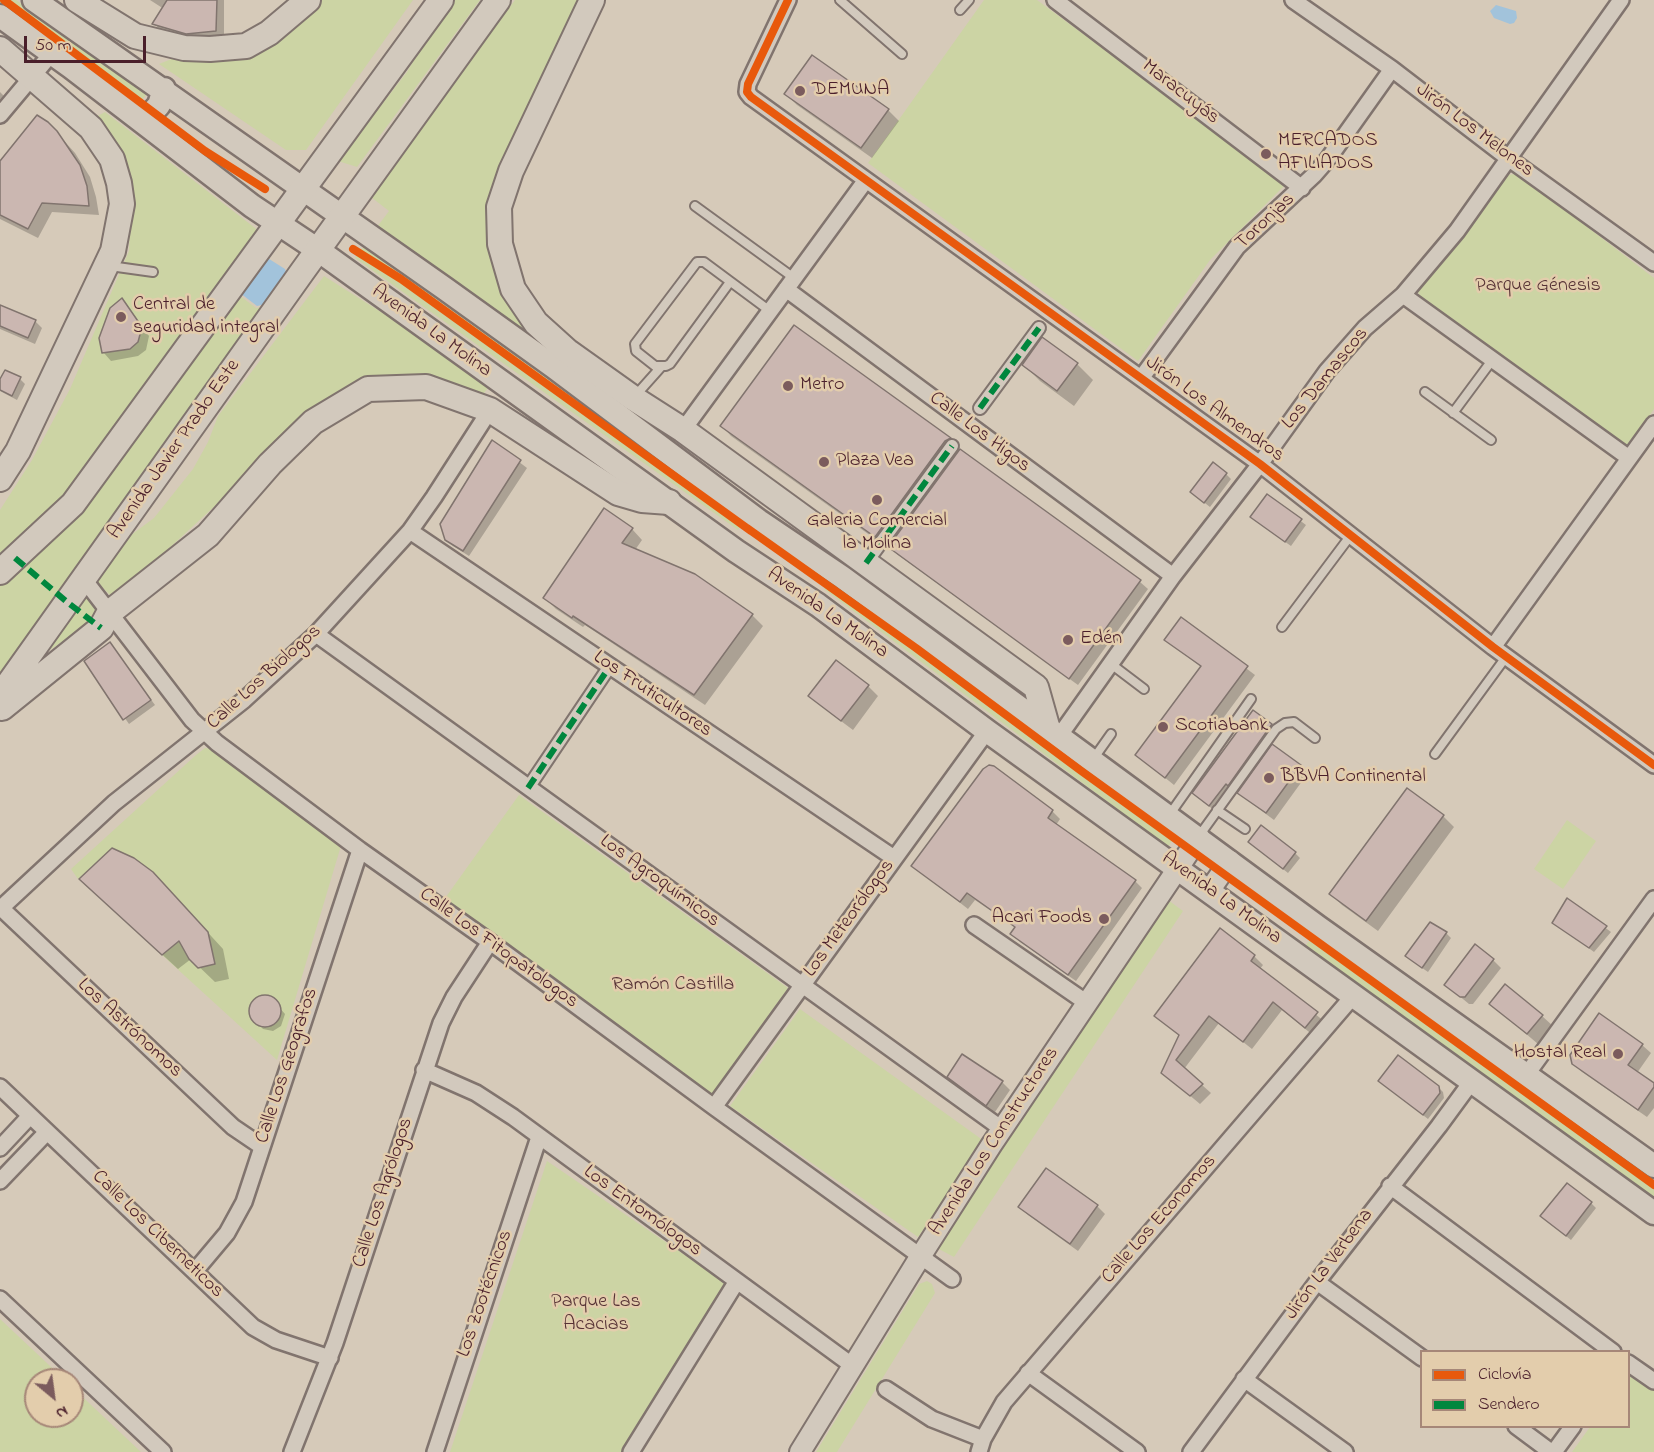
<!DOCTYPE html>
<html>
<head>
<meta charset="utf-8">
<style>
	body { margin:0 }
	#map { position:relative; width:1654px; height:1452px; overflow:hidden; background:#d6cab9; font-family:"Indie Flower",sans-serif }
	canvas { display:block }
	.legend { position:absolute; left:1420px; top:1350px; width:210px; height:78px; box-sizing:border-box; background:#e3cdac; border:2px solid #a68778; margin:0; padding:8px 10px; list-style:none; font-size:18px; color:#4a1f2b }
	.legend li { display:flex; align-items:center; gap:12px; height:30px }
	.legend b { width:30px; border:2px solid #a68778 }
	.north { position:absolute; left:24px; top:1368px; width:60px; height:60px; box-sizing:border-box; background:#e3cdac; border:2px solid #a68778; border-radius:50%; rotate:151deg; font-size:16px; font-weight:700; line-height:24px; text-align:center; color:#4a1f2b }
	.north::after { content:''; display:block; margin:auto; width:21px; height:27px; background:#7b5b5d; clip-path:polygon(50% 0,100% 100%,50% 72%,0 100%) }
	.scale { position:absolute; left:24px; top:36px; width:122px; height:27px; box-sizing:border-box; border:3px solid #4a1f2b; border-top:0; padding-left:8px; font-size:18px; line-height:21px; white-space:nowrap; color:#4a1f2b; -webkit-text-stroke:4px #e3cdac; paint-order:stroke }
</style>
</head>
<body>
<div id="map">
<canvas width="1654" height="1452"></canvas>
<ul class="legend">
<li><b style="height:8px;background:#e8590c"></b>Ciclovía</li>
<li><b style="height:8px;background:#00873e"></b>Sendero</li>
</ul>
<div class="north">N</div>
<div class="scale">50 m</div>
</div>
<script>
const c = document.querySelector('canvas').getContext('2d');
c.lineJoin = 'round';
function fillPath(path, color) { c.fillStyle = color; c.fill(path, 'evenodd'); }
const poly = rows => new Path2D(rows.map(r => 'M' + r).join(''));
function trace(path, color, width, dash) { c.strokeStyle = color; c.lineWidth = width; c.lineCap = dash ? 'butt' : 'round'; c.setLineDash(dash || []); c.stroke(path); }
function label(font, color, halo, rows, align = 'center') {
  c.font = font + ' "Indie Flower",sans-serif'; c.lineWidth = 5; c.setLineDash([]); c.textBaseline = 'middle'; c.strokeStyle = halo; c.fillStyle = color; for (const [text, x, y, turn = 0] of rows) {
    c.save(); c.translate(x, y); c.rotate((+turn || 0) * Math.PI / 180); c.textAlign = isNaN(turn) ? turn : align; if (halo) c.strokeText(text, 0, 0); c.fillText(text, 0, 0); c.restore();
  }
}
fillPath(poly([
	[0,0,16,0,148,93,139,103,0,4],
	[320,0,413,0,306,150,286,150,159,64,184,54,284,31],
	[452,0,480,0,357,167,338,161,407,72,434,24],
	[515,0,580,0,492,209,530,330,531,342,377,227,389,211,367,194],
	[984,0,1037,0,1286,184,1210,260,1138,361,868,163],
	[105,112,259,231,54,510,0,556,0,510,32,460,70,389,129,251,131,188,94,118],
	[1518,174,1654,278,1654,409,1628,447,1420,298,1417,288,1463,238,1506,175],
	[365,245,744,521,738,530,355,258],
	[324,276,487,379,489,386,482,396,425,378,316,408,216,505,114,599,94,579,131,535,154,518,193,469,208,442,218,416],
	[239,295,256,308,265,307,0,682,0,583],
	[832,581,1175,836,1168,847,824,589],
	[83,592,106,611,50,650],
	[205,748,216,749,339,841,340,849,277,1060,162,955,200,924,134,858,112,848,78,879,71,869,196,755],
	[519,795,788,988,712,1094,443,901],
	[1567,820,1596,841,1563,889,1534,869],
	[1168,900,1183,911,954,1257,937,1248],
	[1311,939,1317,939,1654,1181,1654,1200,1307,950,1306,945],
	[800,1009,984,1141,918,1237,730,1106],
	[547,1161,727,1284,623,1452,450,1452],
	[927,1281,932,1284,935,1293,837,1452,816,1452,919,1284],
	[0,1319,65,1380,36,1380,36,1416,72,1416,72,1387,141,1452,0,1452],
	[1629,1373,1636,1373,1654,1386,1654,1452,1572,1452,1590,1427,1628,1426]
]), '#ccd4a4');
fillPath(poly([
	[1496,5,1516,11,1517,18,1514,23,1510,24,1494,18,1490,11],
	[266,257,285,269,287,275,266,304,257,306,240,293]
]), '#a2c3db');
fillPath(poly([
	[150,0,224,0,224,39,194,41,162,31,154,24,164,9],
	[813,57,888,110,899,121,872,158,797,105,786,94],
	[0,92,5,97,0,103],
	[58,134,75,153,90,177,96,197,99,215,52,212,38,238,0,219,0,164],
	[122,300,129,308,149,336,146,350,138,356,111,361,104,353],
	[0,306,35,321,42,328,35,344,0,329],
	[794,327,950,439,959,448,955,451,885,546,731,436,722,426],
	[1077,364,1093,380,1074,406,1040,381,1024,365],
	[20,379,25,384,17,400,0,391,0,383],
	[493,442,527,468,469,556,453,546,446,540],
	[960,451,1140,582,1148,589,1078,685,898,555,890,547],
	[1226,474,1231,479,1210,507,1197,497],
	[1267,496,1306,525,1291,546,1257,522],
	[632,529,642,540,635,550,752,615,763,626,705,705,585,625,583,627,556,609,545,598],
	[1181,619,1255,675,1174,785,1137,755,1202,668,1166,640],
	[110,644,155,705,129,724,86,662],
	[868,686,878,696,853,730,821,706,810,696],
	[1271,725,1279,733,1270,745,1308,773,1274,820,1247,800,1237,791,1236,793,1234,791,1218,813,1202,801],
	[993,767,1052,811,1060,819,1056,825,1135,881,1142,888,1076,981,1020,942,1012,934,1016,928,975,900,968,909,913,866],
	[1407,790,1443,816,1454,827,1378,931,1342,905,1331,894],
	[1255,847,1295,853,1300,858,1288,873],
	[168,889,223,949,229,979,215,982,191,959,178,969,96,894],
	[1568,900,1611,932,1594,952,1553,922],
	[1221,931,1254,956,1263,965,1260,969,1325,1022,1314,1036,1282,1010,1252,1049,1219,1023,1184,1069,1211,1093,1200,1104,1163,1073,1180,1036,1156,1016],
	[1446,933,1451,938,1428,972,1412,961],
	[1493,960,1501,968,1473,1004,1469,1004,1446,985],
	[261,997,270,997,285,1014,281,1026,273,1031,263,1029,251,1016,250,1011,253,1002],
	[1491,1004,1542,1016,1553,1026,1538,1044],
	[1642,1045,1651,1053,1637,1073,1654,1085,1654,1108,1647,1117,1582,1072,1573,1063],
	[949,1077,1002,1082,1010,1090,995,1112],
	[1385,1086,1438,1087,1443,1092,1444,1098,1428,1119],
	[1591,1203,1596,1208,1571,1240,1547,1221],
	[1097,1206,1105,1214,1078,1251,1028,1215,1020,1207]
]), '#0003');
const building = poly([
	[167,0,217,0,216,31,186,34,152,24,167,0],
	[812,55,889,109,861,148,784,94,812,55],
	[37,115,48,122,57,131,80,165,87,186,89,206,42,203,28,229,0,215,0,161,37,115],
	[122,298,142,327,138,342,130,349,102,353,99,338,110,308,122,298],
	[0,305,36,320,28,338,0,326,0,305],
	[794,325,951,438,945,441,875,537,720,426,794,325],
	[1042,337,1078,363,1057,391,1022,365,1042,337],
	[5,370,21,377,12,396,0,390,0,379,5,370],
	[492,440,521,460,463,551,445,540,440,524,492,440],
	[960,449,1141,580,1069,679,888,547,960,449],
	[1213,462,1227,473,1204,503,1190,492,1213,462],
	[1267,494,1302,519,1285,542,1250,517,1267,494],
	[604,508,633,528,622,543,695,574,753,614,694,695,573,616,572,618,543,598,604,508],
	[1181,617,1248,666,1165,778,1135,755,1201,666,1164,640,1181,617],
	[110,642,151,700,123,720,84,661,110,642],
	[836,660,869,685,841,721,808,696,836,660],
	[1253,710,1272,724,1228,786,1226,784,1209,806,1192,793,1253,710],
	[1272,744,1301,765,1266,813,1237,793,1272,744],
	[989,765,994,766,1053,810,1048,818,1136,880,1068,975,1010,934,1015,927,967,893,960,902,911,866,983,769,989,765],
	[1407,788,1444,815,1366,921,1329,894,1407,788],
	[1261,825,1296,852,1283,869,1248,842,1261,825],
	[112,848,134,858,153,872,208,932,215,964,198,968,189,959,179,941,162,955,79,879,112,848],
	[1567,898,1607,926,1589,948,1552,923,1567,898],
	[1430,922,1447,932,1422,968,1405,956,1430,922],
	[1220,928,1255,955,1251,961,1318,1012,1305,1028,1273,1002,1243,1042,1209,1016,1176,1060,1203,1084,1190,1096,1161,1073,1179,1035,1154,1016,1220,928],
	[1475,944,1494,959,1465,997,1460,997,1444,985,1475,944],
	[1505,984,1543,1015,1527,1034,1489,1004,1505,984],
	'249 1011a16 16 0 1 1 32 0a16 16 0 1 1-32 0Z',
	[1599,1013,1643,1044,1628,1065,1654,1083,1654,1087,1638,1110,1572,1064,1570,1055,1599,1013],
	[962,1054,1003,1081,986,1106,947,1077,962,1054],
	[1398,1055,1439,1086,1440,1093,1423,1115,1378,1081,1398,1055],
	[1046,1168,1098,1205,1070,1244,1018,1207,1046,1168],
	[1567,1183,1592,1202,1566,1236,1540,1216,1567,1183]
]);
fillPath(building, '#cbb7b1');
trace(building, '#81746e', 1.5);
const service = poly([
	[840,0,902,54],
	[960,10,969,0],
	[695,206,794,278],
	[110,266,153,272],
	[730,282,670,364,666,366,655,366,636,351,635,344,697,262,704,262,770,311],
	[1425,392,1491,440],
	[636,395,661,367],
	[1453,413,1493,359],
	[1282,627,1351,535],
	[1111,664,1144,689],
	[1435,754,1506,657],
	[1094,758,1111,734],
	[1217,810,1245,829],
	[1170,814,1251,699],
	[1199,836,1276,729,1285,723,1294,722,1315,738]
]);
const pedestrian = poly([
	[980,408,1039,328],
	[866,563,952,446],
	[528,788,610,666]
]);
const minor = poly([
	[788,0,748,84,747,92,751,97,1260,464,1493,647,1654,765],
	[1055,0,1302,188],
	[1293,0,1392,69,1508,158,1654,263],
	[0,115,52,53],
	[786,289,1173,576],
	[1403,295,1629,458],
	[1142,377,1237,247,1314,175,1328,159,1392,69],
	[683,430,866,180],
	[410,531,894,858],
	[83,578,192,720,217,743,360,850,490,942,714,1107,952,1279],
	[316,634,1002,1129],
	[1493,647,1654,424],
	[1060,735,1173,576,1260,464,1327,371,1365,328,1403,295,1457,231,1621,0],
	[1,908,233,1127,261,1146],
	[0,909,114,803,244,700,316,634,410,531,434,497,490,410],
	[974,925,1087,1003],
	[424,1070,476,1093,513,1117,853,1366],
	[1527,1074,1654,899],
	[0,1087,253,1327,276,1340,330,1358],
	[714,1107,987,731],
	[0,1148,30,1116],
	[0,1181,47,1132],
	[1390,1186,1613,1352],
	[195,1271,227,1233,244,1202,360,850],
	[1317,1282,1422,1358],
	[0,1299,163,1452],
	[1628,1363,1654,1381],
	[1028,1373,1137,1452],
	[1244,1379,1345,1452],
	[886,1389,932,1419,983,1439],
	[1516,1426,1551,1452],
	[292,1452,335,1343,441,1023,454,997,490,942],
	[435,1452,539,1137],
	[631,1452,737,1281],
	[979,1452,983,1439,1004,1402,1354,995],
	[1191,1452,1317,1282,1439,1126,1472,1081],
	[1554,1452,1573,1426]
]);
const tertiary = poly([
	[1209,891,1230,861],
	[800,1452,920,1257,992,1144,1199,837]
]);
const secondary = poly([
	[34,0,444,288,554,367,759,521,842,577,1318,927,1654,1166],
	[0,16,71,67,252,206,318,250,736,551,818,605,987,731,1654,1213],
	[140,120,148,117,159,105,164,89]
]);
const primary = poly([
	[77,0,135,36,184,48,210,49,246,46,269,33,308,0],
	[592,0,511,171,499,207,500,244,513,289,536,323,567,351,633,398,683,430,1036,687,1047,726],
	[0,49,91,128,112,159,119,183,122,204,113,251,18,451,0,479],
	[0,572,73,504,441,0],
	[0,696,302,272,498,0],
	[2,708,101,628,109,613,208,535,270,464,313,422,368,389,426,387,490,410,618,493,642,500,669,502]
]);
trace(service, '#81746e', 12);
trace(pedestrian, '#81746e', 16);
trace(minor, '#81746e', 20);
trace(tertiary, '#81746e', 24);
trace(secondary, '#81746e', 27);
trace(primary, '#81746e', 28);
trace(service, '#d2c9bd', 8);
trace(pedestrian, '#d2c9bd', 12);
trace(minor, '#d2c9bd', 15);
trace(tertiary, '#d2c9bd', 20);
trace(secondary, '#d2c9bd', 22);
trace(primary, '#d2c9bd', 24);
trace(poly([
	[980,408,1039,328],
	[15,558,67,602,101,628],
	[866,563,952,446],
	[528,788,610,666]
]), '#00873e', 6, [12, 6]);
trace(poly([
	[4,0,205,151,265,189],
	[788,0,748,84,747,92,751,97,1260,464,1493,647,1654,765],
	[353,249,401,279,751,531],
	[747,528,916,648,1080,770,1654,1185]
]), '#e8590c', 8);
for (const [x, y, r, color] of [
	[800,91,6,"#7b5b5d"],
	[1266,154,6,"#7b5b5d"],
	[121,317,6,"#7b5b5d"],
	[788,386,6,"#7b5b5d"],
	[824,462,6,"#7b5b5d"],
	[877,500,6,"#7b5b5d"],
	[1068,640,6,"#7b5b5d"],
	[1163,727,6,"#7b5b5d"],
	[1269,778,6,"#7b5b5d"],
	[1104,919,6,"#7b5b5d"],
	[1618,1054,6,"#7b5b5d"]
]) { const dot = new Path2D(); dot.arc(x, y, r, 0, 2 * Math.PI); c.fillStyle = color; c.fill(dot); trace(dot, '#e3cdac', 2); }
label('20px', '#4a1f2b', '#e3cdac', [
	["DEMUNA",812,91],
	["MERCADOS",1278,142],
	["AFILIADOS",1278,165],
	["Central de",133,306],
	["seguridad integral",133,329],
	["Metro",800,386],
	["Plaza Vea",836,462],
	["Galeria Comercial",877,522,"center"],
	["la Molina",877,545,"center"],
	["Edén",1080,640],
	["Scotiabank",1175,727],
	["BBVA Continental",1281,778],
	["Acari Foods",1092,919,"right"],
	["Hostal Real",1606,1054,"right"]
], 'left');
label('20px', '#4a1f2b', '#e3cdac', [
	["Maracuyás",1180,93,38],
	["Jirón Los Melones",1474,131,37],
	["Toronjas",1266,222,-43],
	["Avenida La Molina",431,332,36],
	["Los Damascos",1326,379,-51],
	["Jirón Los Almendros",1214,410,36],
	["Calle Los Higos",979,433,37],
	["Avenida Javier Prado Este",175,450,-55],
	["Avenida La Molina",827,614,35],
	["Calle Los Biologos",265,678,-42],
	["Los Fruticultores",652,695,34],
	["Los Agroquímicos",659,882,36],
	["Avenida La Molina",1221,899,36],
	["Los Meteorólogos",850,919,-54],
	["Calle Los Fitopatologos",498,949,36],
	["Los Astrónomos",129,1029,43],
	["Calle Los Geografos",288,1066,-72],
	["Avenida Los Constructores",995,1142,-57],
	["Calle Los Agrólogos",384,1193,-72],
	["Los Entomólogos",642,1212,36],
	["Calle Los Economos",1160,1220,-49],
	["Calle Los Ciberneticos",157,1235,44],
	["Jirón La Verbena",1330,1265,-53],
	["Los Zootécnicos",486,1294,-71]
]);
label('20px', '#563235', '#e3cdac', [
	["Parque Génesis",1538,287],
	["Ramón Castilla",673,986],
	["Parque Las",596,1303],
	["Acacias",596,1326]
]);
</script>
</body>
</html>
